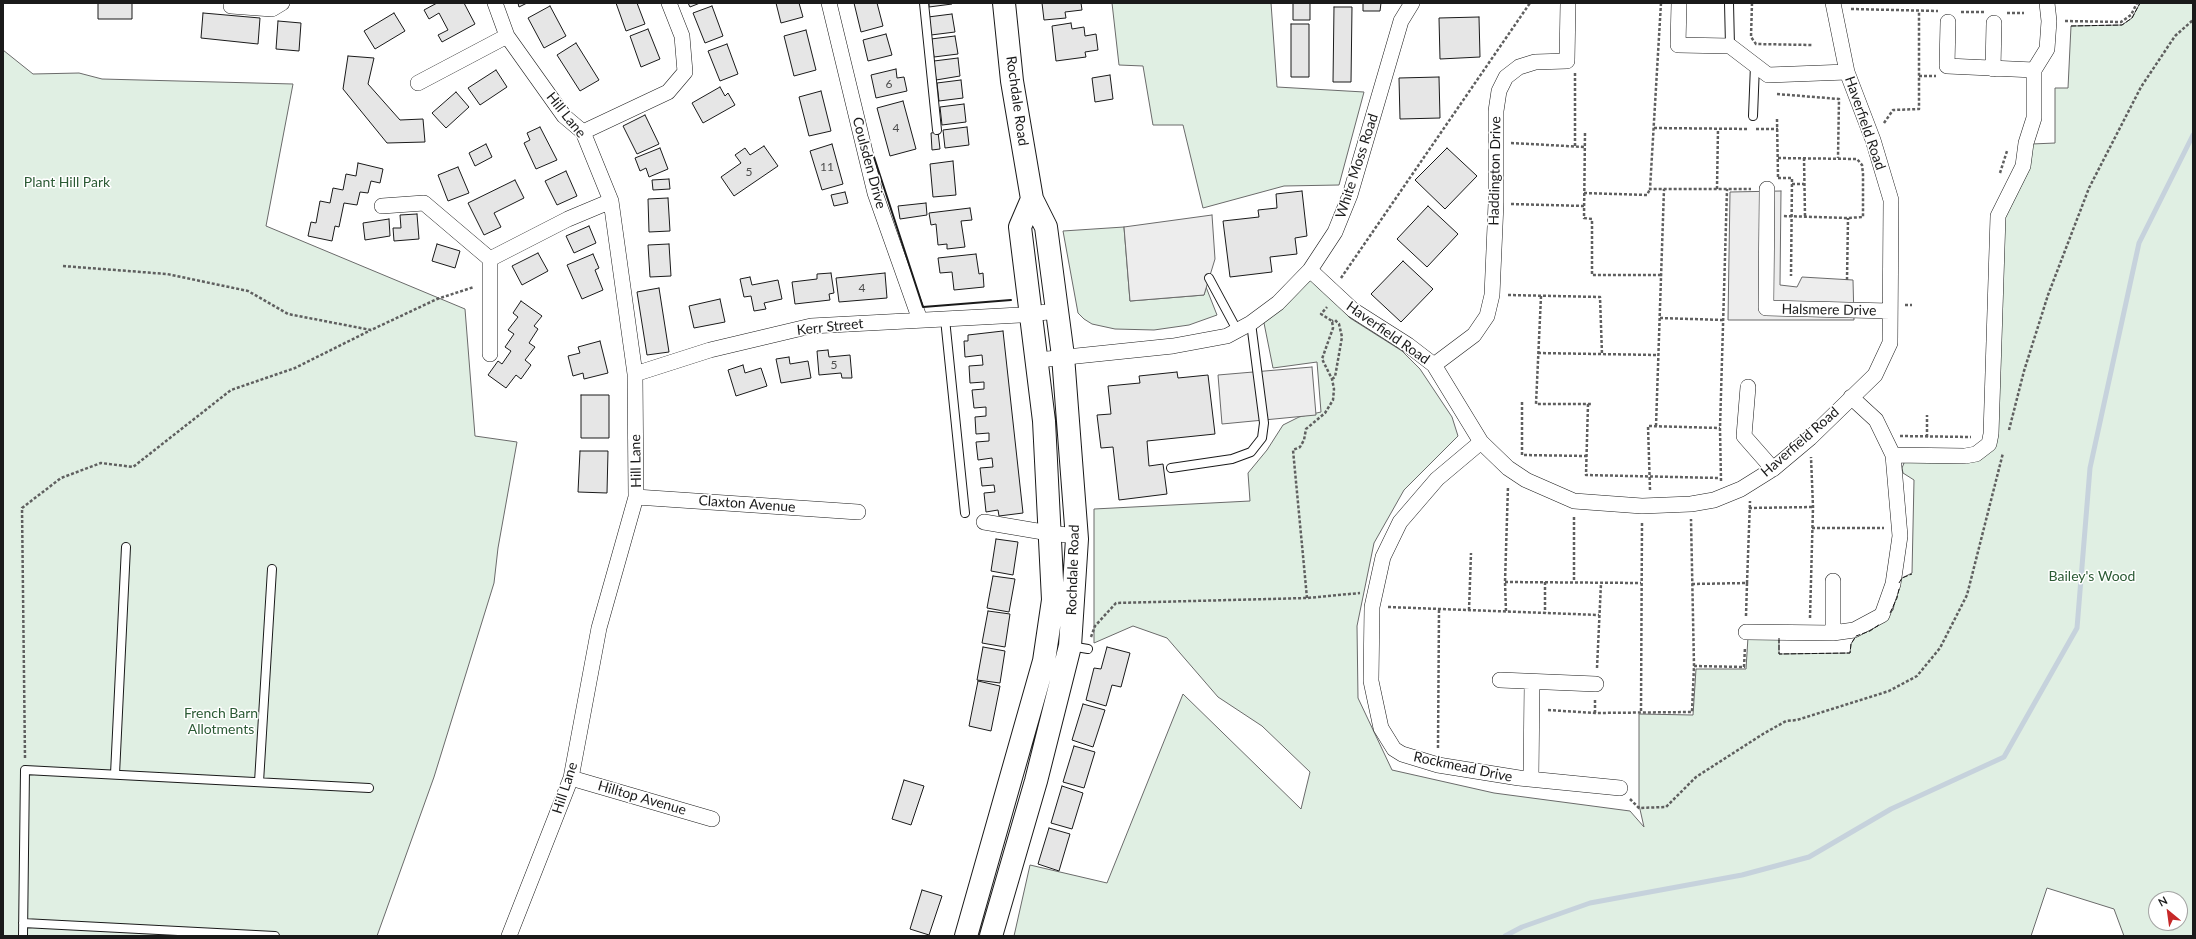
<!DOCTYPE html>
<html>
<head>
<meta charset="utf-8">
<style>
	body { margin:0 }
	#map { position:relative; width:2196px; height:939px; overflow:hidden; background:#fff; font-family:Lato,sans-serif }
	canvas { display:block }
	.frame { position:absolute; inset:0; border:4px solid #1a1a1a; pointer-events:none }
	.north { position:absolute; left:2148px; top:891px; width:40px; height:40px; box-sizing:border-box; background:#fff; border:1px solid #a3a3a3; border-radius:50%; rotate:331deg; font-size:11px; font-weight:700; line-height:16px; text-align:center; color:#1a1a1a }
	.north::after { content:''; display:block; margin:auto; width:14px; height:18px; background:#c62828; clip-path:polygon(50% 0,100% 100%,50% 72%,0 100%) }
</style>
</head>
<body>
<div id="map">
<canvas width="2196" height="939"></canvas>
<div class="frame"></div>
<div class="north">N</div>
</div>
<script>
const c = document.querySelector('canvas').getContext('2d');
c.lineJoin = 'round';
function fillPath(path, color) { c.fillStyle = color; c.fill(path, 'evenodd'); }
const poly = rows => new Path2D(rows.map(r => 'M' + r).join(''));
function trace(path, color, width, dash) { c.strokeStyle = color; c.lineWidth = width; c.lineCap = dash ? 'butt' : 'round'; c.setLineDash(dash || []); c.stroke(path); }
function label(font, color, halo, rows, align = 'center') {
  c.font = font + ' Lato,sans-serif'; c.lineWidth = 3; c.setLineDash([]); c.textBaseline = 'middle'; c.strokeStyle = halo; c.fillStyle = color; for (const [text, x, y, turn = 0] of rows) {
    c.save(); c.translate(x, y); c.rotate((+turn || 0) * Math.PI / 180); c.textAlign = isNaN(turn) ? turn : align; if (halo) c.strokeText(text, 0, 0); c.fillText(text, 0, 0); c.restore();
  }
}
const green = poly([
	[1112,3,1271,3,1277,87,1364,92,1339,185,1284,186,1203,208,1183,125,1153,125,1143,66,1119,65,1112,3],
	[2140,3,2193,3,2193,936,2124,936,2114,909,2047,888,2031,936,1014,936,1030,865,1107,883,1183,694,1301,809,1310,772,1262,726,1218,697,1167,638,1133,626,1094,643,1094,509,1250,501,1248,473,1267,450,1283,425,1299,417,1321,412,1317,362,1273,368,1263,318,1312,278,1350,318,1402,351,1420,369,1452,417,1458,436,1404,490,1374,543,1357,626,1358,698,1392,770,1494,793,1630,811,1644,827,1639,805,1639,714,1693,715,1696,669,1746,669,1748,637,1779,637,1779,654,1850,653,1851,644,1856,636,1878,626,1893,610,1899,583,1902,578,1912,573,1914,480,1903,473,1902,468,1904,463,1907,460,1983,455,2002,221,2032,144,2055,143,2055,88,2068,88,2071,26,2122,25,2132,18,2140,3],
	[2156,899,2180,899,2180,923,2156,923,2156,899],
	[3,50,33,74,79,73,102,79,293,84,266,226,465,309,475,436,517,442,498,548,494,583,434,777,377,936,3,936,3,50],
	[1124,227,1130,301,1204,295,1206,287,1217,315,1189,325,1154,330,1115,329,1092,324,1084,319,1078,313,1063,231,1124,227]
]);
fillPath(green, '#e0efe3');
trace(green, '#6a6a6a', 1);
const parking = poly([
	[1781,191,1780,285,1797,287,1802,277,1853,280,1854,320,1728,320,1730,192,1781,191],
	[1212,215,1215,259,1204,295,1130,301,1124,227,1212,215],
	[1312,367,1316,415,1222,424,1218,375,1312,367]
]);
fillPath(parking, '#ededed');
trace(parking, '#6a6a6a', 1);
trace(poly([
	[1505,936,1522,927,1590,903,1742,875,1809,857,1891,809,2004,757,2077,628,2090,468,2139,243,2193,135]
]), '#c6d2dc', 5);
const building = poly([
	[98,3,132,3,132,19,98,19,98,3],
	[437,3,464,3,475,24,442,42,438,35,448,30,439,13,429,19,424,10,437,3],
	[518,3,527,3,519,7,518,3],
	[616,3,637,3,645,24,626,31,616,3],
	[688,3,700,3,690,7,688,3],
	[776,3,799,3,803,17,781,23,776,3],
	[854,3,877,3,883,26,861,32,854,3],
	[929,3,952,3,952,4,929,7,929,3],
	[1042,3,1081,3,1082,10,1065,12,1066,18,1044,20,1042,3],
	[1293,3,1310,3,1310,20,1293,20,1293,3],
	[1363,3,1381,3,1380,11,1363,11,1363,3],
	[550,6,566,36,544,48,528,18,550,6],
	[712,6,723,36,705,43,693,13,712,6],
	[1334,7,1352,7,1351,82,1333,82,1334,7],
	[203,13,260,18,258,44,201,38,203,13],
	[394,13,405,31,375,49,364,31,394,13],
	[952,14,955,32,931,35,928,17,952,14],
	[1479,17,1480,57,1440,59,1439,18,1479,17],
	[278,21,301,23,299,51,276,49,278,21],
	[1071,23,1072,29,1084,27,1085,36,1096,34,1098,50,1085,52,1086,57,1056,61,1052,26,1071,23],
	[1291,24,1309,24,1309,77,1291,77,1291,24],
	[648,29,660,59,641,67,630,36,648,29],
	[806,30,816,70,794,76,784,36,806,30],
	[886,34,892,55,868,61,863,40,886,34],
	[955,36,958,54,934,57,931,39,955,36],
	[576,43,599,80,580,91,557,55,576,43],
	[727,44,738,74,720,81,708,51,727,44],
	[348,56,374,58,368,84,400,120,423,119,425,142,387,143,343,89,348,56],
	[958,58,960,76,936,80,934,61,958,58],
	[896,69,897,78,904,77,907,91,876,98,871,75,896,69],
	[496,70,507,87,480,105,468,88,496,70],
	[1110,75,1113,99,1095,102,1092,78,1110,75],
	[1439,77,1440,118,1400,119,1399,78,1439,77],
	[961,80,963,98,939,101,937,83,961,80],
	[720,87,725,96,728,93,735,105,703,123,692,103,720,87],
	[821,91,831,131,809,136,799,97,821,91],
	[456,92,469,107,446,128,432,113,456,92],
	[903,101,916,149,890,156,877,108,903,101],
	[964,104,966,122,942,125,940,107,964,104],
	[645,115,659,144,637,154,623,126,645,115],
	[540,127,557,160,536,169,524,143,530,140,527,133,540,127],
	[967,127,969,145,945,148,943,130,967,127],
	[938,132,940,149,932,150,931,133,938,132],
	[486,144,492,157,475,166,469,153,486,144],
	[832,144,843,184,822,190,810,151,832,144],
	[764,146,778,166,734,196,721,177,741,163,735,155,745,148,750,155,764,146],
	[660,148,668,169,649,177,646,168,640,171,635,158,660,148],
	[1447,148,1477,176,1445,209,1415,180,1447,148],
	[953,161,956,195,933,197,930,164,953,161],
	[358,163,383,169,380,183,371,181,368,193,360,192,357,205,344,203,339,227,335,226,332,241,308,236,311,222,316,223,320,201,330,203,333,188,343,190,346,174,356,176,358,163],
	[458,167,469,193,448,201,438,175,458,167],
	[566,171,577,196,557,205,545,181,566,171],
	[669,179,670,189,653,190,652,180,669,179],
	[515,180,524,198,494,213,501,227,484,235,468,203,515,180],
	[1302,191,1307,236,1295,238,1297,254,1270,257,1272,272,1230,277,1223,221,1259,217,1258,210,1277,208,1276,194,1302,191],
	[845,192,848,203,834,206,831,195,845,192],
	[668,198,670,231,649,232,648,199,668,198],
	[926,203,927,215,900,219,898,206,926,203],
	[1428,206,1458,234,1427,267,1397,239,1428,206],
	[970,208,972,220,961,221,965,247,947,249,947,244,938,245,936,224,931,225,929,213,970,208],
	[417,214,419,239,394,241,393,228,401,228,400,215,417,214],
	[389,219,390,236,365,240,363,223,389,219],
	[589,226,596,243,574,253,566,236,589,226],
	[437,244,460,251,455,268,432,261,437,244],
	[669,244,671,276,650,277,648,245,669,244],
	[538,253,548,271,522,285,512,266,538,253],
	[593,254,599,268,595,270,603,290,582,299,567,265,593,254],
	[976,254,979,274,983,273,984,287,954,290,952,272,940,273,938,258,976,254],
	[1403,261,1433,289,1401,322,1371,294,1403,261],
	[831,273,834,293,829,294,830,300,795,304,792,282,817,279,817,274,831,273],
	[885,273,887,298,839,302,836,278,885,273],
	[750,277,752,285,778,280,782,299,764,303,766,309,754,311,751,296,744,297,740,279,750,277],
	[659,288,669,352,647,355,637,292,659,288],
	[720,299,725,322,694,328,689,306,720,299],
	[521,301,542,316,534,326,538,329,529,343,535,347,525,360,531,365,521,379,516,375,506,388,488,375,498,361,502,364,511,351,505,347,514,334,508,330,518,317,513,313,521,301],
	[1003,331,1023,513,999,516,998,510,986,512,984,493,995,492,994,485,982,486,980,468,993,467,992,458,978,460,976,442,989,441,989,433,976,434,975,417,986,416,986,407,974,408,972,390,984,389,984,382,970,383,969,366,983,365,982,355,965,357,964,341,968,341,968,335,1003,331],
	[600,341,608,373,584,379,583,373,573,376,568,356,580,353,578,347,600,341],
	[828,350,829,357,850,355,852,378,842,378,841,373,819,375,817,351,828,350],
	[789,357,790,364,808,361,811,378,781,383,776,359,789,357],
	[743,365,745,373,761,368,767,386,736,396,728,370,743,365],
	[1177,372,1178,378,1208,375,1215,434,1147,441,1149,466,1163,464,1167,494,1119,500,1113,447,1101,448,1097,415,1111,414,1108,386,1140,383,1139,376,1177,372],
	[581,395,609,395,609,438,581,438,581,395],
	[580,451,608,451,607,493,578,492,580,451],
	[996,539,1018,542,1013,575,991,571,996,539],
	[993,576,1015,579,1009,612,987,608,993,576],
	[988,611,1010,614,1005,647,982,643,988,611],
	[983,647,1005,651,1000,683,977,680,983,647],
	[1107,647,1130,653,1121,687,1112,685,1106,706,1086,700,1094,668,1101,669,1107,647],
	[978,681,1000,686,991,731,969,726,978,681],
	[1083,704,1105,710,1093,747,1072,740,1083,704],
	[1074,746,1095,752,1084,788,1063,782,1074,746],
	[904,780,924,786,911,825,892,819,904,780],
	[1062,786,1083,793,1072,829,1051,823,1062,786],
	[1049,828,1070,834,1059,871,1038,864,1049,828],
	[922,890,942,896,929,935,910,929,922,890]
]);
fillPath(building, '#e6e6e6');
trace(building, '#1a1a1a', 1);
const lane = poly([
	[924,3,937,130],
	[1729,3,1730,46],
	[1753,116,1755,65],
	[1209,278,1237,330],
	[945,319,965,513],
	[1171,468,1232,459,1251,452,1262,438,1264,423,1251,323],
	[1070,646,1088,649],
	[115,774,126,547],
	[259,782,272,569],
	[23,923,275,936],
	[23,936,25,770,369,788]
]);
const street = poly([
	[495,3,507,36,564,116,583,132,611,201,635,374,636,497,599,628,571,778,509,936],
	[829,3,875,193,920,320],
	[1679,3,1678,45,1730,46,1768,75,1847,72],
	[231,6,272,9,282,3],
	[1948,22,1947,66,2034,70],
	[1993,69,1994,23],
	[418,83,507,36],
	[583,132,668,92,685,72,682,36,669,3],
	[1767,189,1766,308,1890,311],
	[382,206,424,203,490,259,568,219,611,201],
	[490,259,490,354],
	[1310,270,1353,310,1408,345,1434,365,1481,442,1508,468,1526,480,1574,501,1642,506,1691,504,1714,500,1741,489,1773,469,1810,438,1875,375,1890,343,1891,200,1873,140,1847,72,1833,3],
	[1038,360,1173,346,1227,336,1251,323,1278,303,1310,270,1335,232,1350,195,1401,21,1412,3],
	[1434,365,1474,335,1487,316,1492,295,1496,203,1496,111,1499,91,1506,77,1519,67,1535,62,1567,61,1568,3],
	[635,374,710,350,811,326,1020,315,1057,311],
	[1748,387,1744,436,1773,469],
	[1481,442,1437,479,1400,522,1383,557,1372,607,1371,681,1381,728,1394,749,1402,754,1438,765,1519,778,1620,788],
	[1893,455,1965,456,1976,454,1989,444,1991,434,1998,216,2023,166,2026,143,2034,118,2034,70,2047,49,2049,21,2047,3],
	[636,497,858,512],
	[984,522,1049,533,1077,536],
	[1833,581,1833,633],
	[1746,632,1833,633,1854,630,1882,615,1893,584,1900,536,1893,455,1876,420,1851,397],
	[1500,680,1596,684],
	[571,778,712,819],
	[1531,779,1532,682]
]);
const primary = poly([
	[966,936,1044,661,1053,600,1044,421,1020,227,1032,199],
	[991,936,1036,781,1070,646,1077,539,1063,356,1046,227,1032,199,1012,81,1004,3]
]);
trace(lane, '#1a1a1a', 10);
trace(street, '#1a1a1a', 16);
trace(primary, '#1a1a1a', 24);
trace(poly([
	[1661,3,1650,189,1751,189],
	[1752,3,1751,37,1756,44,1812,45],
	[1851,9,1938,11],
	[1961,12,1984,12],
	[2007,13,2024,13],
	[2065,21,2121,22,2131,15,2137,3],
	[1575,73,1575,147],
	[1919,76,1936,76],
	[1777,94,1839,99,1838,158],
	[1777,119,1778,177],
	[1884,123,1893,110,1919,109,1919,11],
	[1654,128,1749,129],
	[1756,129,1778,129],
	[1585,133,1584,218,1592,219,1592,275,1661,275],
	[1511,143,1585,147],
	[1778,158,1857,159,1862,165,1863,174,1863,217,1848,218,1782,216],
	[1804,158,1805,216],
	[2000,173,2007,151],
	[1778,178,1792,178,1791,276],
	[1792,184,1804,184],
	[1717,189,1718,129],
	[1584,193,1647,195,1650,189],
	[1511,204,1584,206],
	[63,266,167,274,248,291,288,314,371,330,437,299,474,287],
	[1341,278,1530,3],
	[1847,280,1848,218],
	[1508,295,1600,297,1602,354],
	[1541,296,1536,404,1592,404],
	[1905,305,1912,305],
	[1660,318,1723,320],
	[1538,353,1658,355],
	[1332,379,1335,377,1342,337,1339,324,1335,320,1332,321],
	[1522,402,1522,455,1587,456],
	[1588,404,1586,475,1719,478],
	[1656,426,1664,189],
	[2009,430,2024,371,2048,295,2089,188,2141,87,2175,36,2193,20],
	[1900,436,1971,437],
	[1927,437,1927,415],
	[1721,481,1720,428,1727,189],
	[1650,490,1648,426,1720,428],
	[1749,508,1813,507],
	[1574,517,1574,582],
	[1812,528,1884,528],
	[1505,582,1641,583],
	[1545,582,1545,613],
	[1747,583,1750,501],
	[1692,584,1747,583,1746,616],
	[1307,598,1293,450,1300,447,1304,440,1306,429,1325,413,1333,400,1334,389,1332,379,1322,359,1333,328,1332,321,1321,314,1327,307],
	[1388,607,1599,615],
	[1469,610,1471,553],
	[1506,611,1505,582,1508,486],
	[1810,618,1813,507,1811,457],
	[1091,637,1095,626,1116,603,1307,598,1360,593],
	[1694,666,1744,667,1745,647],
	[1597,668,1601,583],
	[1548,710,1595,713,1692,712,1694,666,1691,519],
	[1641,711,1642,521],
	[1595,713,1595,699],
	[1438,748,1439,609],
	[25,758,22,508,61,478,101,463,133,467,231,390,295,368,371,330],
	[1630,799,1639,808,1666,807,1696,777,1763,734,1786,721,1797,720,1889,691,1917,676,1940,648,1967,595,2003,453]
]), '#5f5f5f', 2.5, [3, 2]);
trace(lane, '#fff', 8);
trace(street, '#fff', 15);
trace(primary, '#fff', 22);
trace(poly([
	[2071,26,2122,25,2132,18,2140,3],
	[1899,583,1902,578,1912,574],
	[1890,613,1897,598,1899,589],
	[1779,638,1779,654,1850,653,1851,644,1856,636,1870,631,1880,624]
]), '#1a1a1a', 1, [5, 2]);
trace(poly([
	[874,157,923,307,1011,300]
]), '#1a1a1a', 2);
label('12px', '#4d4d4d', null, [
	["6",889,84],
	["4",896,128],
	["11",827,167],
	["5",749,172],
	["4",862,288],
	["5",834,365]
]);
label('14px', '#1a1a1a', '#fff', [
	["Rochdale Road",1017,101,82],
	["Hill Lane",566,115,51],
	["Haverfield Road",1865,123,71],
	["Coulsden Drive",869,163,75],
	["White Moss Road",1357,166,-72],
	["Haddington Drive",1495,171,-89],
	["Halsmere Drive",1829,310,1],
	["Kerr Street",830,327,-6],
	["Haverfield Road",1388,333,35],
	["Haverfield Road",1800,442,-41],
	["Hill Lane",636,461,-91],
	["Claxton Avenue",747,504,4],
	["Rochdale Road",1073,570,-88],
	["Rockmead Drive",1463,767,12],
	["Hill Lane",565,788,-72],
	["Hilltop Avenue",642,798,16]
]);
label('14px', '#2b5a34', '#fff', [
	["Plant Hill Park",67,182],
	["Bailey's Wood",2092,576],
	["French Barn",221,713],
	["Allotments",221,729]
]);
</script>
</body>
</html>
